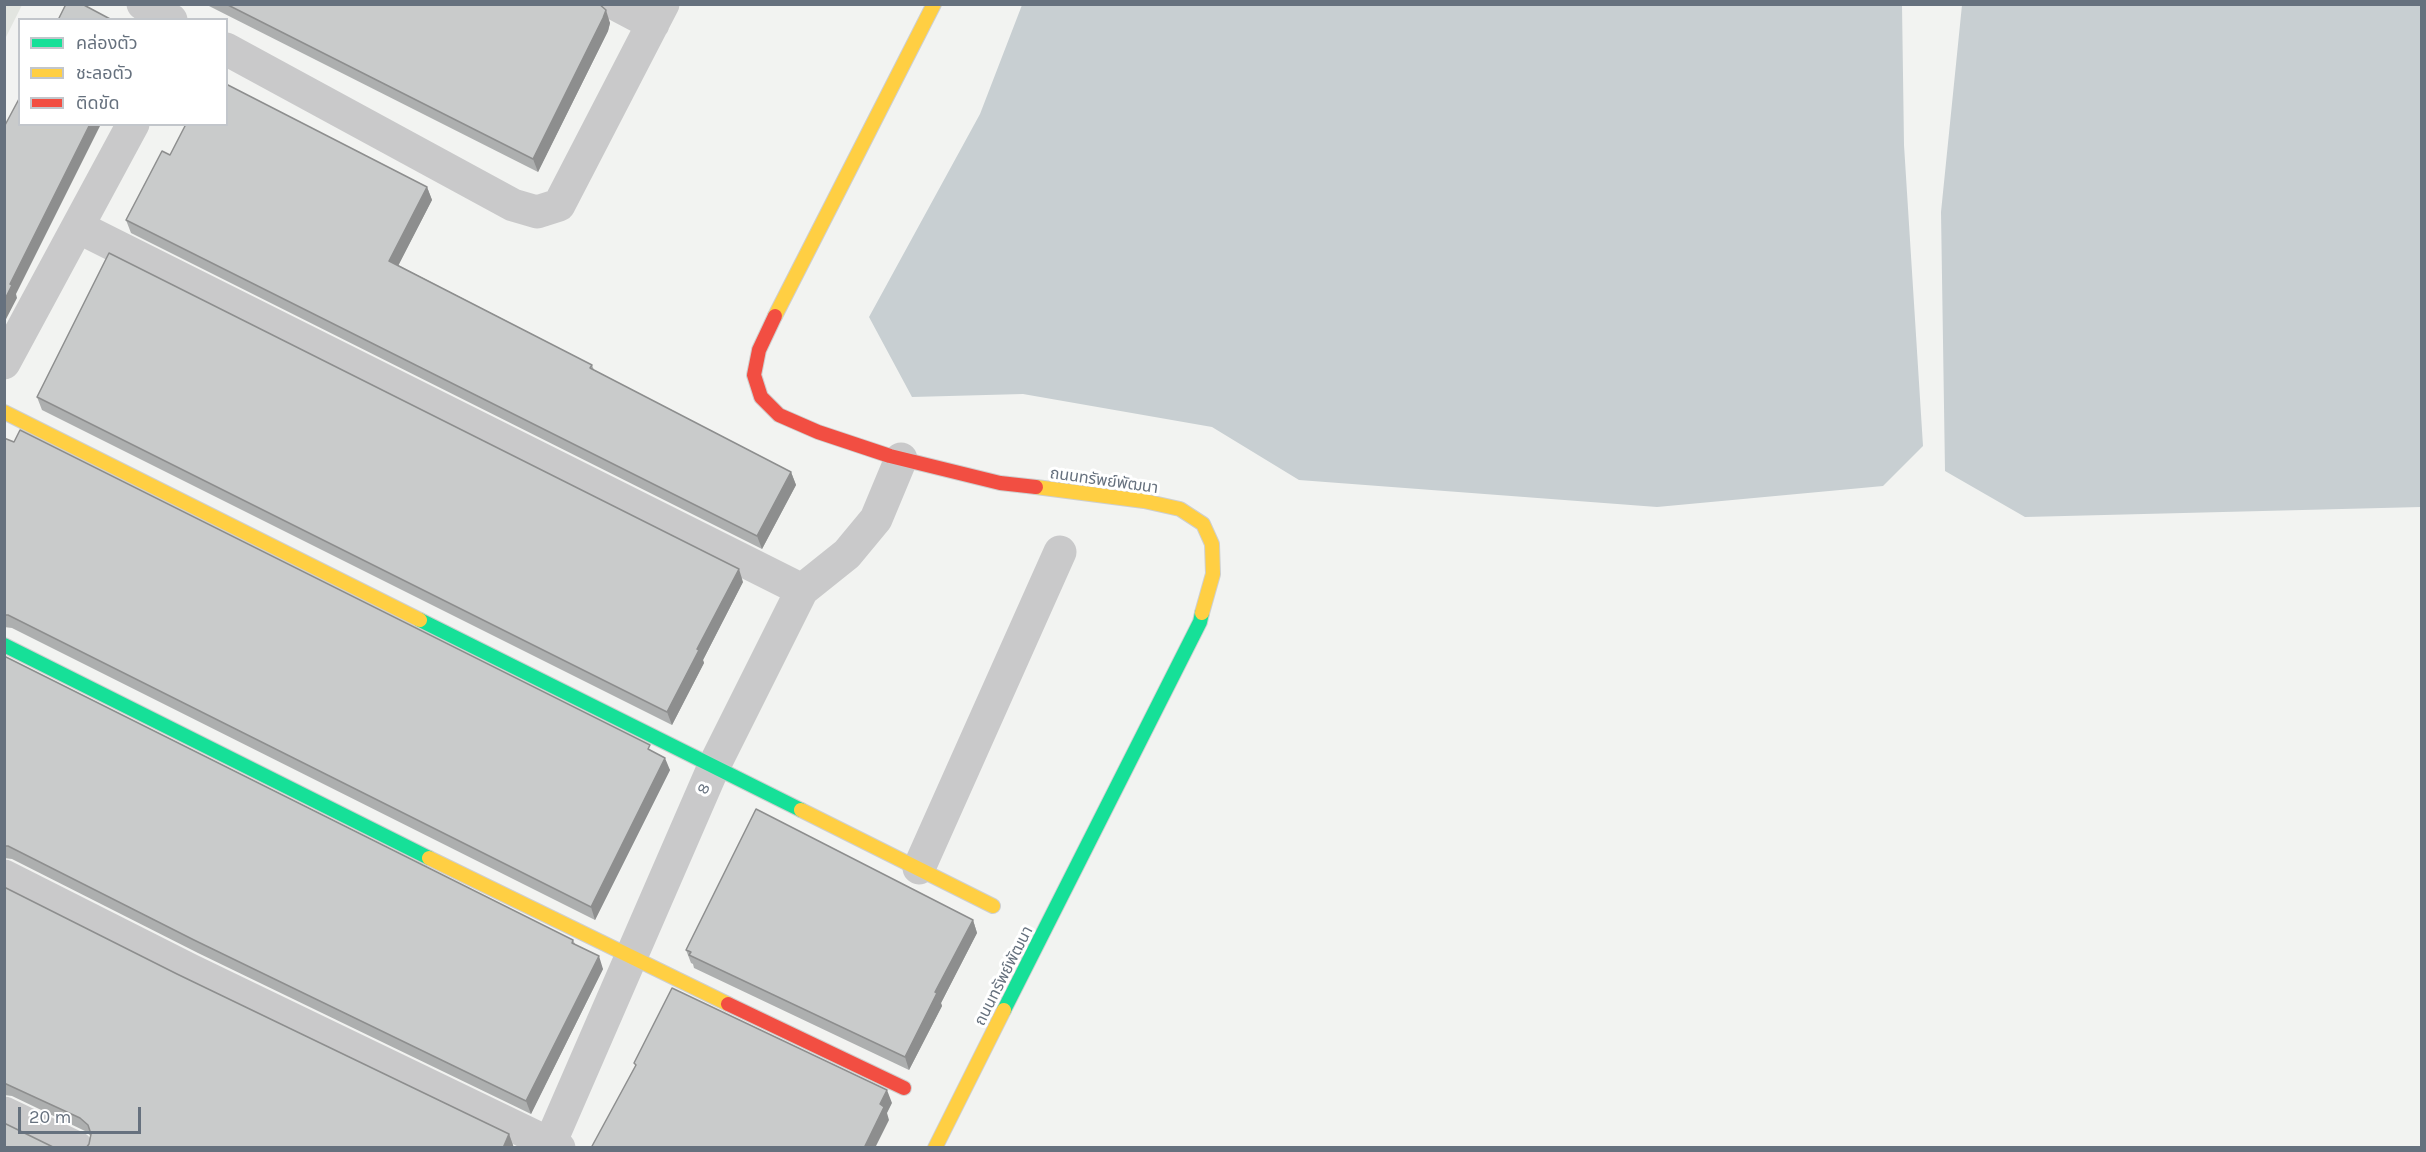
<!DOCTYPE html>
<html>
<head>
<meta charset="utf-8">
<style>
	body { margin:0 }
	#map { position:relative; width:2426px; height:1152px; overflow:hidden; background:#f2f3f1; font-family:Karla,"Noto Sans Thai",sans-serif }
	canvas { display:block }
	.frame { position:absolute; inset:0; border:6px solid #66717e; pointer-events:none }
	.legend { position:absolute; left:18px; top:18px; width:210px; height:108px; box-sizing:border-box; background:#fff; border:2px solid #c2c6cb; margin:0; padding:8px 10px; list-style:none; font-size:18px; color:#66717e }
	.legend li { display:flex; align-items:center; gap:12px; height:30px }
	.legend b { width:30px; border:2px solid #c2c6cb }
	.scale { position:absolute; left:18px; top:1107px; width:123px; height:27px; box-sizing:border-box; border:3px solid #66717e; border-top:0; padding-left:8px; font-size:18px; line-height:21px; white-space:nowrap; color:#66717e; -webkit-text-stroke:4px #fff; paint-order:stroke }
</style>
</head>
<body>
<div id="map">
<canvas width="2426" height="1152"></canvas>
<div class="frame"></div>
<ul class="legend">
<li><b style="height:8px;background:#16e098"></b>คล่องตัว</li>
<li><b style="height:8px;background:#ffcf43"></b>ชะลอตัว</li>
<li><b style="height:8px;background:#f24e42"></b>ติดขัด</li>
</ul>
<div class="scale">20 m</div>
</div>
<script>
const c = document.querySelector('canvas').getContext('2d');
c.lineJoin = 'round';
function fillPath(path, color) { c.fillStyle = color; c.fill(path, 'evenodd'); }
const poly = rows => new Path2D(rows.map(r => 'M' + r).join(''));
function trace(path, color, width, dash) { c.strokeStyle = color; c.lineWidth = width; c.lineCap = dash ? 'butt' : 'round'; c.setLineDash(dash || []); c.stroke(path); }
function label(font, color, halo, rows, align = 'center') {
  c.font = font + ' Karla,"Noto Sans Thai",sans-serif'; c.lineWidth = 6; c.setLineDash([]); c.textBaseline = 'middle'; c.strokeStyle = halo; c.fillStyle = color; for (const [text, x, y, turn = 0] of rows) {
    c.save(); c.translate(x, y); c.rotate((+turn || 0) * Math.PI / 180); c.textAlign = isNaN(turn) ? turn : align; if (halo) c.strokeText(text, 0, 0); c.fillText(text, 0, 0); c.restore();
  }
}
fillPath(poly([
	[5,4,22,5,5,39,4,5]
]), '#e2e5e0');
fillPath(poly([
	[1022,5,1902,5,1904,145,1923,446,1883,486,1657,507,1299,480,1212,427,1023,394,912,397,869,317,980,114],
	[1962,5,2421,5,2421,507,2025,517,1945,471,1941,212]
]), '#c8cfd2');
const fast = poly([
	[420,620,801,810],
	[4,645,429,858],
	[1004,1010,1200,622,1202,613]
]);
const slow = poly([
	[775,316,934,4],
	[4,412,420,620],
	[1036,487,1144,501,1180,509,1203,524,1212,544,1213,574,1202,613],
	[801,810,993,906],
	[429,858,728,1004],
	[935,1148,1004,1010]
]);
const jam = poly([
	[775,316,759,350,754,375,761,397,779,415,818,432,890,456,1000,483,1036,487],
	[728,1004,904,1088]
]);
trace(fast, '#cecfcf', 16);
trace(slow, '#cecfcf', 16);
trace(jam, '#cecfcf', 16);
trace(poly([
	[143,4,171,20],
	[615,4,653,24],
	[226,49,513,205,537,212,559,205,663,4],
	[78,227,802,590],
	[4,363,133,124],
	[919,868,1060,552],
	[4,876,190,970,559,1148],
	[4,1113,77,1148],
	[548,1148,714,766,802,590,847,554,876,519,901,459]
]), '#c9c9ca', 33);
trace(fast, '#16e098', 14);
trace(slow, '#ffcf43', 14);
trace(jam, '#f24e42', 14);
fillPath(poly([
	[205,4,599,4,610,23,608,31,538,172],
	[170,155,427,187,432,200,398,265,592,365,594,370,791,472,796,485,762,549,131,233,126,220],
	[37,397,743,582,703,660,704,663,672,725,42,410],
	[4,438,652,751,670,770,595,920,12,628,4,627],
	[4,656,573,940,575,944,603,969,531,1114,198,953,12,859,4,858],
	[4,887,177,974,509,1134,514,1148,86,1148,89,1144,91,1136,85,1131,12,1096,4,1095],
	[973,920,977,933,941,1003,942,1006,909,1070,694,968,693,964,691,963,686,950]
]), '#adafaf');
fillPath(poly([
	[606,10,610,23,608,31,538,172,533,159],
	[90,124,101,124,16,294,17,298,4,323,4,301,10,284],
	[427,187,432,200,394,274,389,261],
	[791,472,796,485,762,549,757,536],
	[739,569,743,582,703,660,704,663,672,725,667,712,697,649],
	[665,758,670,770,595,920,591,907],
	[973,920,977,933,941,1003,942,1006,909,1070,905,1057,935,992],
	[599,956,603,969,531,1114,526,1101],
	[887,1090,892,1103,887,1113,889,1120,875,1148,864,1148,880,1104],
	[509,1134,514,1148,503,1148]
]), '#8d8e8e');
const building = poly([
	[66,4,82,4,112,20,58,20,66,4],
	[226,4,599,4,606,10,603,18,533,159,226,4],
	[226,84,427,187,389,261,592,365,590,368,791,472,757,536,126,220,162,151,170,155,186,124,226,124,226,84],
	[20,97,20,124,90,124,10,284,12,285,4,301,4,127,20,97],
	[109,253,739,569,697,649,699,650,667,712,37,397,109,253],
	[20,430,650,745,648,749,665,758,591,907,8,615,4,615,4,438,14,442,20,430],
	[4,656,573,940,572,943,599,956,526,1101,194,940,8,846,4,846,4,656],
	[756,809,973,920,935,992,937,993,905,1057,689,955,691,952,686,950,756,809],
	[4,887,177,974,509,1134,503,1148,86,1148,89,1144,91,1134,88,1125,80,1118,4,1083,4,887],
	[672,988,887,1090,880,1104,884,1107,864,1148,591,1148,636,1065,634,1063,672,988],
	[4,1123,55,1148,4,1148,4,1123]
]);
fillPath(building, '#c9cbcb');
trace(building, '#8d8e8e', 1.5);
label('16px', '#66717e', '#fff', [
	["ถนนทรัพย์พัฒนา",1104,481,8],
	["8",704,789,-67],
	["ถนนทรัพย์พัฒนา",1004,976,-63]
]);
</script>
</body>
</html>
